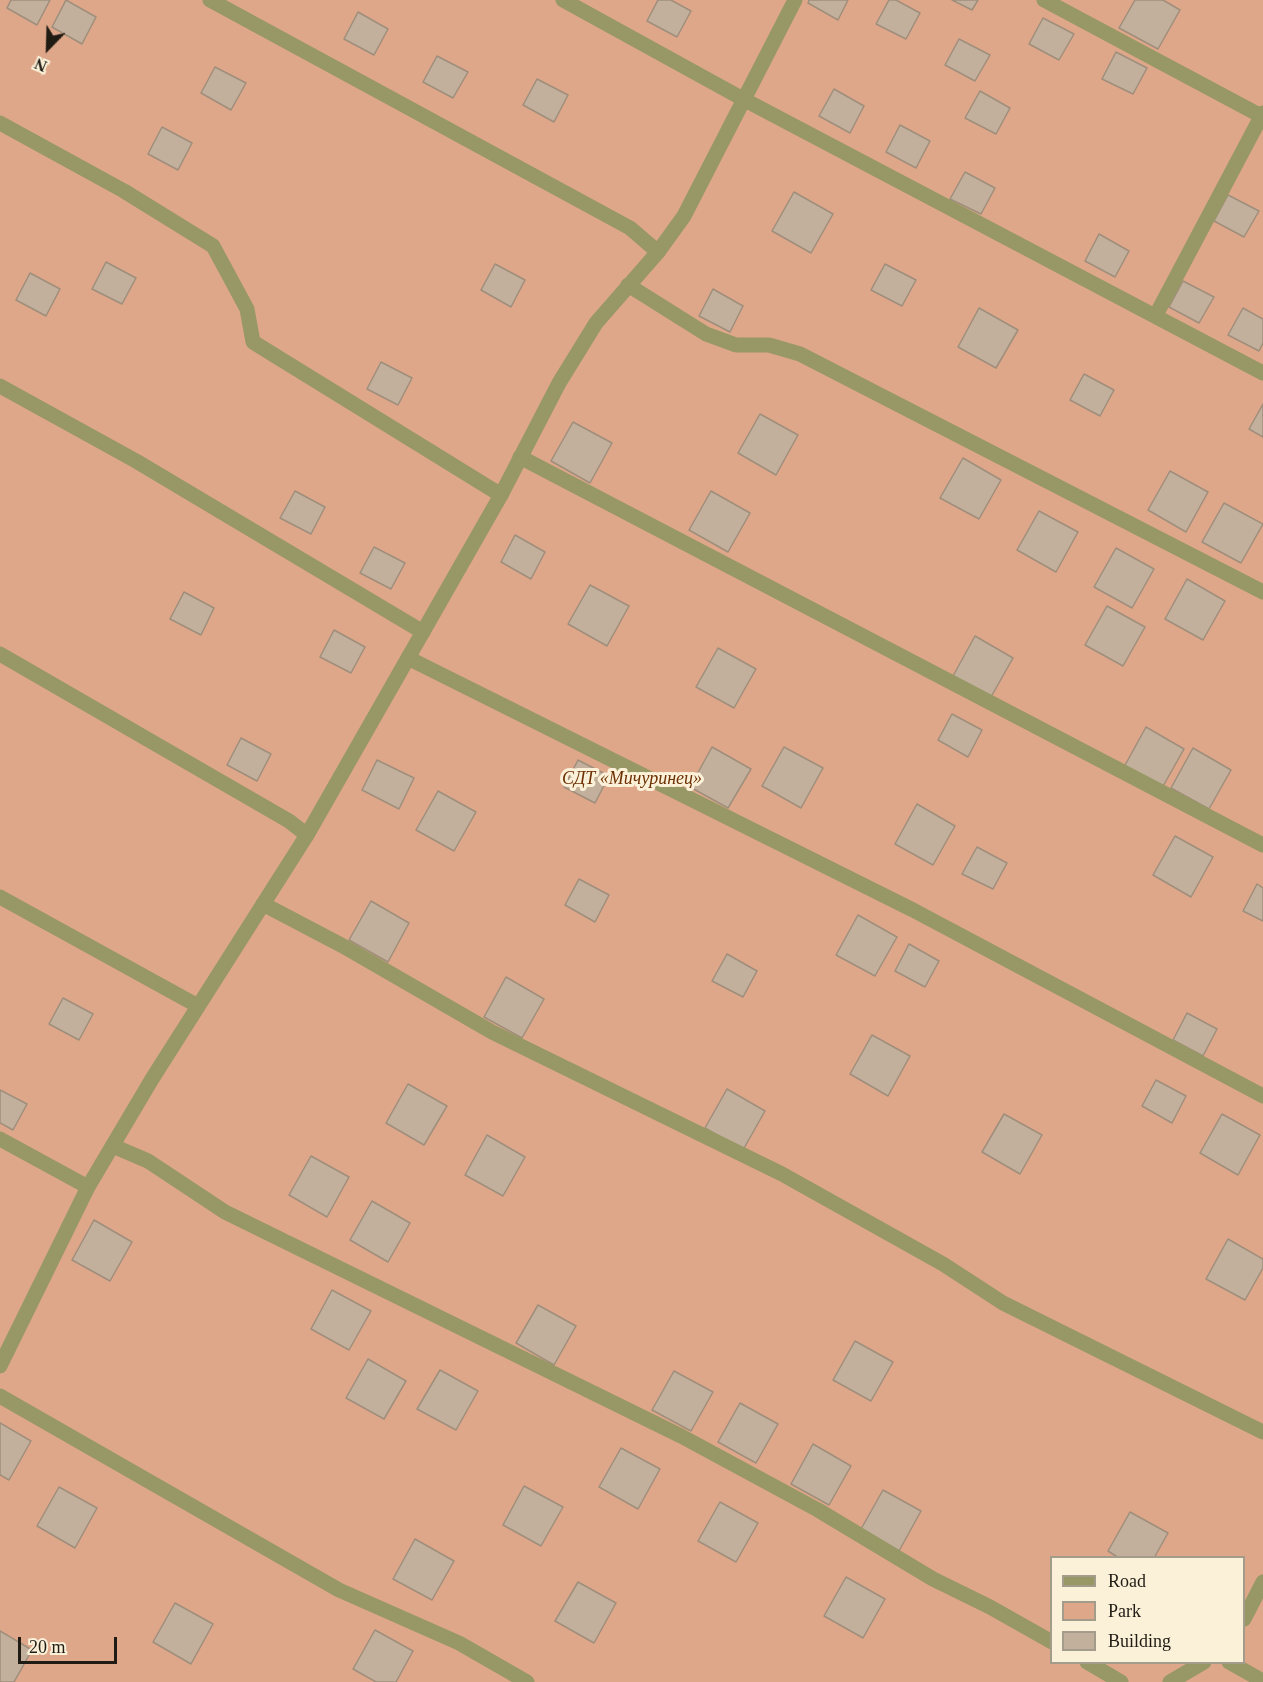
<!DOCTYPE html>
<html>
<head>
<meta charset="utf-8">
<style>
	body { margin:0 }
	#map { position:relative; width:1263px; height:1682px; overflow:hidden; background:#eee4cc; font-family:Georgia,serif }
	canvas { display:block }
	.legend { position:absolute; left:1050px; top:1556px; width:195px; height:108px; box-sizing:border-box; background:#fbf1d9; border:2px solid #a39c8a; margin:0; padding:8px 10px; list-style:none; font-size:18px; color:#201c14 }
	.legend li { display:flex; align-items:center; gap:12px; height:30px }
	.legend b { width:30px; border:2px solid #a39c8a }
	.north { position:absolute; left:18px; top:18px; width:60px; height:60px; -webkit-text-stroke:4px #fbf1d9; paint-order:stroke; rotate:203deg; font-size:16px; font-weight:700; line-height:24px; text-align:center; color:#201c14 }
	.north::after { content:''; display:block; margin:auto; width:21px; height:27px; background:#201c14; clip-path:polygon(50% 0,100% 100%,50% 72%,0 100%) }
	.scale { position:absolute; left:18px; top:1637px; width:99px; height:27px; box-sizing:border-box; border:3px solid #201c14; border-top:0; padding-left:8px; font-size:18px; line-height:21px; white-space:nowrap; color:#201c14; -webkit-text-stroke:4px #fbf1d9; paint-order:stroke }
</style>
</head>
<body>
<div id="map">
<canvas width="1263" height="1682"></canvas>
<ul class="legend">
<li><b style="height:8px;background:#979865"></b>Road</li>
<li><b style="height:16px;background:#dfa78a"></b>Park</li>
<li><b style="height:16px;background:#c2b09d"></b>Building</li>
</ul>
<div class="north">N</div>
<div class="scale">20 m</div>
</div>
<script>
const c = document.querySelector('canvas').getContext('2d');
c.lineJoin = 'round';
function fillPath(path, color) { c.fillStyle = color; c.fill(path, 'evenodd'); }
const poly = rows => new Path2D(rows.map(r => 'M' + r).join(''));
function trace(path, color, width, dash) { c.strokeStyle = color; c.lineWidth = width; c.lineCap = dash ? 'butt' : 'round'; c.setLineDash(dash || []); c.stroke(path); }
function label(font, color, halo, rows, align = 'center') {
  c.font = font + ' Georgia,serif'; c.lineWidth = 6; c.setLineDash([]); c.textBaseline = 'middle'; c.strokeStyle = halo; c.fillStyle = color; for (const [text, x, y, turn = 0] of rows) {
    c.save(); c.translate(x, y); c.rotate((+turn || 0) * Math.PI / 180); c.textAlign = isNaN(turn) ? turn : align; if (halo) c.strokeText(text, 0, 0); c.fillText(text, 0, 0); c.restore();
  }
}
fillPath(poly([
	[0,0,1263,0,1263,1682,0,1682],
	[1052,1558,1244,1558,1244,1662,1052,1662]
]), '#dfa78a');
const building = poly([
	[11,0,50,0,37,25,7,8,11,0],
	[66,0,96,17,82,44,52,27,66,0],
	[658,0,671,0,691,11,677,37,647,21,658,0],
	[809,0,848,0,838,20,808,3,809,0],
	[889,0,896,0,920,13,906,39,876,24,889,0],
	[952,0,978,0,972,10,952,0],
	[1135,0,1163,0,1180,10,1158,49,1119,28,1135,0],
	[358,12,388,29,374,55,344,39,358,12],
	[1043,18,1074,34,1059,60,1029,44,1043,18],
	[959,39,990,55,975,81,945,65,959,39],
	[1116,52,1147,68,1133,94,1102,79,1116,52],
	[437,56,468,72,453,98,423,82,437,56],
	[215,67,246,83,231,110,201,93,215,67],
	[537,79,568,95,554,122,523,105,537,79],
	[834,89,864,106,850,133,819,116,834,89],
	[980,91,1010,108,996,134,965,118,980,91],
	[900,125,930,141,916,168,886,152,900,125],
	[162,127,192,143,178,170,148,154,162,127],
	[965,172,995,188,981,214,950,199,965,172],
	[794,192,833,214,811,253,772,231,794,192],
	[1228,195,1259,211,1244,237,1214,221,1228,195],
	[1099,234,1129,251,1115,277,1085,261,1099,234],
	[106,262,136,278,122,304,92,289,106,262],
	[495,264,525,280,511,307,481,290,495,264],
	[885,264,916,280,902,306,871,290,885,264],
	[30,273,60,289,46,316,16,300,30,273],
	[1183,281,1214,297,1199,323,1169,307,1183,281],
	[713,289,743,306,730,332,699,316,713,289],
	[979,308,1018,330,996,368,958,347,979,308],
	[1243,308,1263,319,1263,343,1259,351,1228,335,1243,308],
	[381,362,412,378,398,405,367,389,381,362],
	[1084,374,1114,390,1100,416,1070,400,1084,374],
	[1263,404,1263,437,1249,429,1263,404],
	[760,414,798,435,776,475,738,453,760,414],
	[573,422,612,443,590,483,551,461,573,422],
	[963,458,1001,480,979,519,940,498,963,458],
	[1170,471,1208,492,1186,532,1148,510,1170,471],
	[295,491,325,507,311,534,280,518,295,491],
	[711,491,750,513,728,552,689,530,711,491],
	[1224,503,1263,524,1241,563,1202,542,1224,503],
	[1039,511,1078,532,1056,572,1017,550,1039,511],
	[515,535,545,552,531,579,501,562,515,535],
	[374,547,405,563,391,589,360,573,374,547],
	[1116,548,1154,569,1132,608,1094,587,1116,548],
	[1187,579,1225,601,1203,640,1165,619,1187,579],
	[590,585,629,606,607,646,568,624,590,585],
	[184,592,214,608,201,635,170,619,184,592],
	[1107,606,1145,627,1123,666,1085,645,1107,606],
	[334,630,365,647,351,673,320,657,334,630],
	[975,636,1013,658,991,697,953,676,975,636],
	[718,648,756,669,734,708,696,687,718,648],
	[952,714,982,730,968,757,938,740,952,714],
	[1146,727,1184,749,1162,788,1124,767,1146,727],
	[241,738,271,754,257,781,227,765,241,738],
	[712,747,751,769,728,808,690,787,712,747],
	[784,747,823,768,801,808,762,786,784,747],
	[1193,748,1231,770,1209,809,1171,788,1193,748],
	[377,760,414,778,399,809,362,790,377,760],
	[578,760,609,776,595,803,564,787,578,760],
	[438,791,476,812,454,851,416,830,438,791],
	[917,804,955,826,933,865,895,844,917,804],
	[1175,836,1213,857,1191,897,1153,875,1175,836],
	[977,847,1007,863,993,889,962,874,977,847],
	[579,879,609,895,595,922,565,905,579,879],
	[1257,884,1263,888,1263,921,1243,911,1257,884],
	[371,901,409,923,388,962,349,940,371,901],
	[858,915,897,937,875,976,836,955,858,915],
	[909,944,939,961,925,987,895,971,909,944],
	[727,954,757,971,743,997,712,981,727,954],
	[506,977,544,999,522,1038,484,1017,506,977],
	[63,998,93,1014,79,1040,49,1024,63,998],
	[1187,1013,1217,1029,1203,1056,1173,1040,1187,1013],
	[872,1035,910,1056,888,1096,850,1074,872,1035],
	[1156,1080,1186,1096,1172,1123,1142,1106,1156,1080],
	[408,1084,447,1106,424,1145,386,1123,408,1084],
	[727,1089,765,1111,743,1150,705,1128,727,1089],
	[0,1090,27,1104,13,1130,0,1123,0,1090],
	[1004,1114,1042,1135,1020,1174,982,1152,1004,1114],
	[1222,1114,1260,1135,1238,1175,1200,1153,1222,1114],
	[487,1135,525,1157,503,1196,465,1175,487,1135],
	[311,1156,349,1177,327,1217,289,1195,311,1156],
	[372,1201,410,1223,388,1262,350,1240,372,1201],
	[94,1220,132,1242,110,1281,72,1260,94,1220],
	[1228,1239,1263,1259,1263,1268,1245,1300,1206,1279,1228,1239],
	[332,1290,371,1311,349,1350,311,1329,332,1290],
	[538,1305,576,1326,554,1365,516,1343,538,1305],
	[855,1341,893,1362,871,1401,833,1380,855,1341],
	[368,1359,406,1381,384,1419,346,1398,368,1359],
	[440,1370,478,1391,456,1430,417,1409,440,1370],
	[674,1371,713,1392,691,1431,652,1410,674,1371],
	[740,1403,778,1424,756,1463,718,1442,740,1403],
	[0,1423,31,1441,9,1480,0,1475,0,1423],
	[813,1444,851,1466,829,1505,791,1484,813,1444],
	[621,1448,660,1469,638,1509,599,1487,621,1448],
	[524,1486,563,1507,541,1546,503,1525,524,1486],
	[59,1487,97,1508,75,1548,37,1526,59,1487],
	[883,1490,921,1511,899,1551,861,1529,883,1490],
	[720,1502,758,1523,736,1562,698,1541,720,1502],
	[1130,1512,1168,1533,1154,1558,1119,1558,1108,1551,1130,1512],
	[415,1539,454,1561,432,1600,393,1579,415,1539],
	[846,1577,885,1599,863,1638,824,1616,846,1577],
	[578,1582,616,1603,594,1643,555,1621,578,1582],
	[175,1603,213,1624,191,1664,153,1642,175,1603],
	[375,1630,413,1651,396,1682,376,1682,353,1669,375,1630],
	[0,1631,32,1650,14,1682,0,1682,0,1631]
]);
fillPath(building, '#c2b09d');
trace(building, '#9f8e7b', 1.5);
trace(poly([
	[210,0,630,228,658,252],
	[563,0,743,99,1263,373],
	[1044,0,1263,117],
	[0,123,124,191,213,246,247,309,253,342,501,495],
	[628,285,706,334,736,345,769,345,800,354,1263,592],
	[1156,315,1263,113],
	[0,386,136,461,423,632],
	[520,457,1263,845],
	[0,654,289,821,307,835],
	[408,658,913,910,1263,1096],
	[0,897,198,1006],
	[263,904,343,946,492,1032,782,1174,943,1264,1003,1303,1263,1432],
	[0,1139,88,1187],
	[113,1146,148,1161,225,1212,681,1436,818,1510,933,1579,990,1607,1052,1642],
	[0,1396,339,1590,459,1643,527,1682],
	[1244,1619,1263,1582],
	[1087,1662,1121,1682],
	[1229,1662,1263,1681],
	[1170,1682,1204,1662]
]), '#979865', 15);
trace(poly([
	[0,1366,88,1187,152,1079,307,835,501,495,559,383,596,323,658,252,684,216,795,0]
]), '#979865', 15);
label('italic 18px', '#6e3005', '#fbf1d9', [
	["СДТ «Мичуринец»",632,779]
]);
</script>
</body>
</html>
